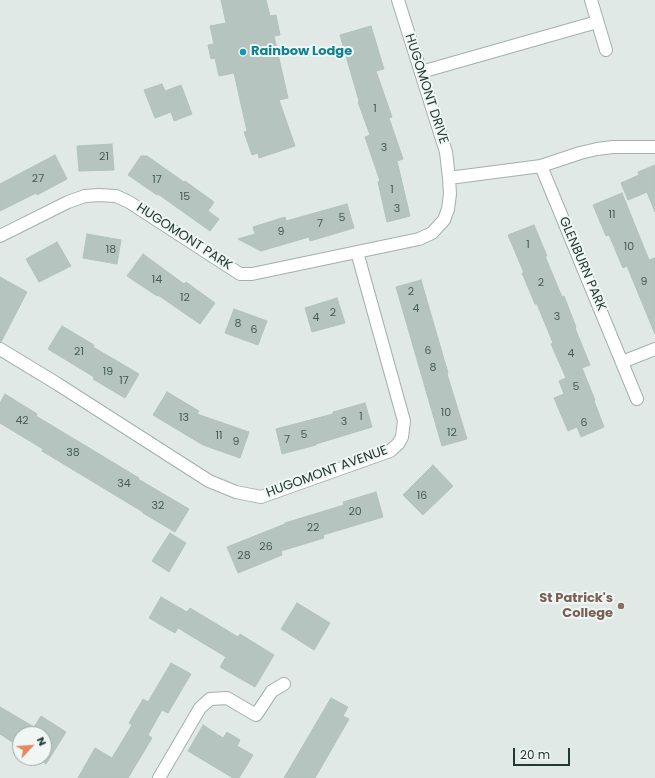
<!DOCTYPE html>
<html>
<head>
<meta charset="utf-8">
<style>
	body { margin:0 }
	#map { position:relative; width:655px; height:778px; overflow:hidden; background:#e0e9e5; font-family:Poppins,sans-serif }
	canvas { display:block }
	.north { position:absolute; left:12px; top:726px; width:40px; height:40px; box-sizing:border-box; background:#f0f6f3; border:1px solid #9eaaa6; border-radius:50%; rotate:65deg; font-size:11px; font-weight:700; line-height:16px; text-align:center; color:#223833 }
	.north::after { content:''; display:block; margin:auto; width:14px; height:18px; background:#e58862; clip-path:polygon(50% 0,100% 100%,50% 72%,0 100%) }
	.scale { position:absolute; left:513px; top:748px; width:57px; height:18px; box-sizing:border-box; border:2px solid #223833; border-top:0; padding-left:5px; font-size:12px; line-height:14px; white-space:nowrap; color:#223833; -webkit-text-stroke:3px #f0f6f3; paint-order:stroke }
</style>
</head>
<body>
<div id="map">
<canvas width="655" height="778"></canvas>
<div class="north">N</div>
<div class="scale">20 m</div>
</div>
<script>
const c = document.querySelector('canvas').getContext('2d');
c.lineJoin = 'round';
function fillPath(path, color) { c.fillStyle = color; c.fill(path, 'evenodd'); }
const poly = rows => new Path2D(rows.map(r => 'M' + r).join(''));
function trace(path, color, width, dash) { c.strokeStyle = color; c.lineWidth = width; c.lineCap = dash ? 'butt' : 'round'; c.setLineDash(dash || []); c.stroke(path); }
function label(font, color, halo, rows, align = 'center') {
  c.font = font + ' Poppins,sans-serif'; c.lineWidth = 4; c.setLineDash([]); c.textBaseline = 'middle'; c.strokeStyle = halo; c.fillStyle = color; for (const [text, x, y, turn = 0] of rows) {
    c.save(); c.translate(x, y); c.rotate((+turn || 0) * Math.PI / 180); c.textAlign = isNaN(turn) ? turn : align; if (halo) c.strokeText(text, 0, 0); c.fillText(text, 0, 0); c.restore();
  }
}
const building = poly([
	[221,0,266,0,270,16,276,15,280,35,274,36,288,98,279,100,295,146,259,158,258,153,252,155,244,132,247,131,234,73,219,76,215,58,211,59,208,45,214,44,210,26,226,23,221,0],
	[371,26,384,69,376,71,392,117,389,118,403,159,397,161,410,216,387,222,378,182,380,181,365,137,370,135,358,102,359,101,340,35,371,26],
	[162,84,165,91,181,85,192,114,174,121,171,112,155,118,144,90,162,84],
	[112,144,114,170,79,171,77,146,112,144],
	[55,155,67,179,37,195,36,193,0,211,0,184,55,155],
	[141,156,147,156,184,182,185,181,214,202,208,211,219,219,210,231,158,194,157,195,128,175,141,156],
	[655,165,655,212,647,192,628,200,621,183,639,175,638,172,655,165],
	[622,193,649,260,655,258,655,334,627,266,623,268,609,235,606,236,593,205,622,193],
	[347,204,354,228,310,241,309,237,261,251,238,239,255,234,253,227,285,217,286,221,347,204],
	[534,225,547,256,545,256,562,297,564,296,576,327,575,328,590,365,582,368,595,400,594,401,604,427,581,437,577,427,568,431,554,398,564,394,559,381,566,378,551,344,553,343,537,304,535,304,522,273,524,273,508,235,534,225],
	[87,234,121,240,117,264,83,258,87,234],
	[57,242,71,266,39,282,26,259,57,242],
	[143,254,184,284,186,282,215,303,200,324,158,295,157,296,127,276,143,254],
	[0,277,27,292,1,342,0,342,0,277],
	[421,280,448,373,447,374,467,439,442,446,396,287,421,280],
	[337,298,345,323,312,332,305,308,337,298],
	[234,309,267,321,258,345,225,333,234,309],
	[62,326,94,345,93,347,139,374,125,398,93,379,94,377,48,349,62,326],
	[167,392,199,411,197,414,249,432,240,458,203,445,153,415,167,392],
	[5,394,37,414,36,416,139,478,138,479,189,509,175,532,143,513,143,512,42,451,43,449,0,423,0,403,5,394],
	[365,403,372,427,316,444,316,445,282,454,276,429,333,414,333,412,365,403],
	[433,465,453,486,423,515,403,495,433,465],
	[376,492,383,517,323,535,324,538,281,551,282,555,238,573,227,547,285,524,285,523,344,505,343,502,376,492],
	[170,533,186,543,169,572,152,561,170,533],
	[161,597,187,612,190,608,238,637,240,634,274,655,255,687,220,667,226,657,178,628,175,633,149,618,161,597],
	[297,603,330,623,314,650,281,629,297,603],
	[171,663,191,674,168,713,162,710,148,735,152,738,128,778,78,778,95,748,112,758,132,725,129,723,143,699,148,702,171,663],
	[331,698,348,707,343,716,349,719,315,778,284,778,331,698],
	[0,707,34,727,41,716,66,732,46,764,37,758,44,758,44,734,20,734,20,747,0,734,0,707],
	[203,725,223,738,227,732,240,740,237,746,253,755,239,778,233,778,188,751,203,725]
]);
fillPath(building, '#b5c4be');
trace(building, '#b3c2bc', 1);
const minor = poly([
	[591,0,606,50],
	[421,72,597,22],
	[541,166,637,399],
	[449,178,541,166,580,153,597,149,613,147,655,147],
	[0,236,68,202,85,196,99,195,116,196,129,202,240,274,252,274,357,252,419,239,432,233,444,220,448,209,450,194,449,178,446,152,398,0],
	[0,349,56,383,209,481,236,492,261,497,390,451,398,444,402,437,404,421,357,252],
	[622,362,655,349],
	[159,778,200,708,210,699,227,698,256,715,272,691,284,684]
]);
trace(minor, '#a3b0ac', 14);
trace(minor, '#fff', 12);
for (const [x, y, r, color] of [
	[243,52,4,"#0f9aa8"],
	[621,606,4,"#8d6e63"]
]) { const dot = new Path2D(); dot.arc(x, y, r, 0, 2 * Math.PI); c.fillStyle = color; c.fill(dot); trace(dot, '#f0f6f3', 1.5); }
label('11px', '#475b56', null, [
	["1",375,109],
	["3",384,148],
	["21",104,157],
	["27",38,179],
	["17",157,180],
	["1",392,190],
	["15",185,197],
	["3",397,209],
	["11",612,215],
	["5",342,218],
	["7",320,224],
	["9",281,232],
	["1",528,245],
	["10",629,247],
	["18",111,250],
	["14",157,280],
	["9",644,282],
	["2",541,283],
	["2",411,292],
	["12",185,298],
	["4",416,309],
	["2",333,313],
	["3",557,317],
	["4",316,318],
	["8",238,324],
	["6",254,330],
	["6",428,351],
	["21",79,352],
	["4",571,354],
	["8",433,368],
	["19",108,372],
	["17",124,381],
	["5",576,387],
	["10",446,413],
	["1",361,417],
	["13",184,418],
	["42",22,421],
	["3",344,422],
	["6",584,423],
	["12",452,433],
	["5",304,435],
	["11",219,436],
	["7",287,440],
	["9",236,442],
	["38",73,453],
	["34",124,484],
	["16",422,496],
	["32",158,506],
	["20",355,512],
	["22",313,528],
	["26",266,547],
	["28",244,556]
]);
label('bold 13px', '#0d838f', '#f0f6f3', [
	["Rainbow Lodge",251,52]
], 'left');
label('13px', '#223833', '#f0f6f3', [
	["HUGOMONT DRIVE",426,89,72],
	["HUGOMONT PARK",184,237,33],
	["GLENBURN PARK",582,264,67],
	["HUGOMONT AVENUE",327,472,-20]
]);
label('bold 13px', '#785e54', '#f0f6f3', [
	["St Patrick's",613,599],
	["College",613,614]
], 'right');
</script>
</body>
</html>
